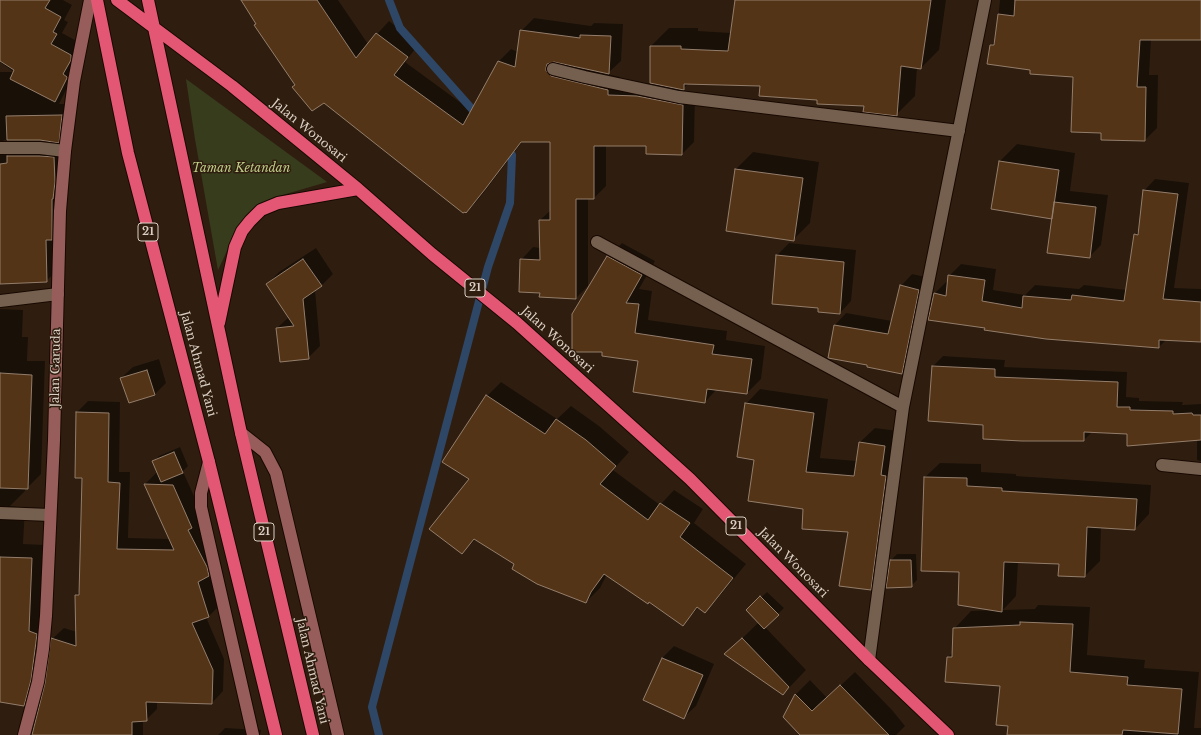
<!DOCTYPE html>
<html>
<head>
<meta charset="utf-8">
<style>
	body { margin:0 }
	canvas { display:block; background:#2f1e0f }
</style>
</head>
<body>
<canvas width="1201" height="735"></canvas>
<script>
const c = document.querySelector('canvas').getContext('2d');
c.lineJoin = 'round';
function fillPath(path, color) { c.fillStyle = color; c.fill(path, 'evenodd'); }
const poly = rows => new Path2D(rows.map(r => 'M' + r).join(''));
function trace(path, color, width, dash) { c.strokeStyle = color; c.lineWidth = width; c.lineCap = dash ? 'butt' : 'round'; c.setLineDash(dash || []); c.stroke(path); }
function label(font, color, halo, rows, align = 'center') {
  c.font = font + ' "Libre Baskerville",serif'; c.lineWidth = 3; c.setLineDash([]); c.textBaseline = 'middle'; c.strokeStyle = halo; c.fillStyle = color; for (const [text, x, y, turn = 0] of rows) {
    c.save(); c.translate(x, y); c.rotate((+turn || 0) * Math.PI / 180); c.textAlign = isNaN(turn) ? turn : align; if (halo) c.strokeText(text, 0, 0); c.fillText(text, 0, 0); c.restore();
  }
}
fillPath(poly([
	[186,79,327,182,279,196,256,206,244,219,232,240,218,270,195,139]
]), '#373d1c');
fillPath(poly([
	[0,0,63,0,72,5,64,20,68,22,62,33,82,44,78,66,59,104,73,104,70,130,58,142,40,140,3,140,11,144,65,146,58,270,46,281,0,283,0,72,14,72,0,62],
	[242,0,338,0,368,44,389,21,419,44,405,62,472,111,499,61,511,49,518,52,521,31,534,18,591,26,594,23,623,24,621,61,607,74,620,77,620,83,651,84,651,46,669,28,698,28,698,31,731,33,736,0,946,0,939,50,921,68,917,67,915,96,896,115,865,105,818,99,761,86,689,83,682,90,695,93,694,142,682,154,647,145,606,145,606,186,594,198,588,198,588,286,576,298,540,296,541,292,521,260,533,247,541,248,540,220,551,210,551,141,523,141,478,200,466,212,324,101,296,85],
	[1000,0,1174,0,1201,2,1201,39,1151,39,1149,75,1158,75,1157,128,1145,140,1102,132,1075,76,1031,69,991,45,996,40],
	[1017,144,1075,153,1070,191,1108,195,1101,245,1089,257,1053,216,993,208,1000,161],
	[753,152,819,162,810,223,793,240,727,231,736,169],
	[1155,179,1189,183,1174,288,1201,289,1201,341,1167,339,1159,347,986,327,935,293,946,282,948,283,949,276,961,264,996,269,993,290,1025,295,1035,285,1079,289,1084,285,1127,290,1135,235,1139,230,1144,191],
	[622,243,655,261,639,289,652,291,648,320,727,331,726,340,765,346,761,379,747,393,717,389,705,402,639,360,608,257],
	[789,243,856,250,851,301,840,313,820,307,777,255],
	[316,248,333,274,321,286,315,290,320,346,308,358,277,328,289,317,267,284,279,272],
	[912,274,930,278,913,361,902,373,868,364,835,325,846,313,892,321,901,286],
	[0,309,23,310,22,337,28,337,27,361,45,361,41,474,27,488,25,488,25,491,10,506,25,508,23,544,46,545,37,691,23,705,0,701],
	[943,356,1005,360,1004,367,1127,372,1126,397,1139,398,1139,401,1183,402,1182,405,1201,404,1201,461,1197,460,1197,440,1128,433,1093,431,1084,440,984,424,929,420,933,366],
	[159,359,166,383,154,395,121,378,133,367],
	[501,382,557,419,571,406,599,426,629,452,613,470,660,505,674,490,703,509,694,523,746,564,718,598,705,612,699,607,683,624,649,601,607,574,600,588,586,602,516,564,476,539,462,553,470,479,487,396],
	[760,389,828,399,820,458,857,461,860,442,875,428,899,431,885,575,870,589,849,531,804,508,755,459,746,404],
	[88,401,120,402,119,472,130,472,128,538,170,539,145,484,156,473,158,473,154,461,159,456,180,447,188,466,182,472,178,474,184,474,203,516,220,564,210,574,220,605,209,616,206,617,224,659,223,691,212,703,157,702,157,709,146,720,143,720,143,735,32,735,46,684,52,639,64,628,77,632,76,595,80,591,83,477,77,412],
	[940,463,981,464,981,472,1016,474,1016,476,1151,485,1149,514,1135,529,1101,527,1100,561,1085,576,1060,563,1018,562,1016,596,1003,610,1035,609,1038,605,1090,607,1087,655,1145,660,1144,668,1199,672,1194,728,1201,728,1201,735,1008,735,1009,725,1001,685,948,657,953,652,954,629,971,611,993,610,960,571,925,477],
	[897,554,916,554,917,580,911,586,891,560],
	[767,592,784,608,765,627,806,670,783,694,726,654,759,622,748,610],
	[674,646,714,664,696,706,684,717,644,700,662,658],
	[855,672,892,710,905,726,896,735,801,735,784,717,796,694,810,680,827,698],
	[225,728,261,730,260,735,218,735]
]), '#0007');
trace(poly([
	[389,0,400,28,479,117],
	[379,735,372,707,488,267,510,203,512,155,505,147]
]), '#2e4767', 8);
const building = poly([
	[0,0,50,0,45,8,61,17,53,32,57,34,51,44,71,55,71,60,63,74,67,77,67,78,55,102,10,79,14,70,0,61,0,0],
	[241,0,317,0,356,58,376,33,408,57,394,75,463,125,498,61,515,67,520,30,580,38,580,35,611,36,609,74,554,62,547,64,546,68,546,71,551,76,608,90,608,95,637,96,683,105,682,155,646,154,646,146,594,146,594,199,576,199,576,299,539,297,540,293,519,292,520,259,540,260,539,220,550,220,550,142,521,142,486,188,466,213,465,212,463,213,324,103,312,111,292,87,295,85,254,25,256,24,241,0],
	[735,0,931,0,921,69,901,66,897,116,863,112,864,106,817,104,817,100,759,96,760,86,684,84,684,90,650,83,650,46,681,46,681,49,728,51,735,0],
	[1015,0,1201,0,1201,40,1140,40,1137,87,1146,87,1145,141,1101,140,1101,133,1071,132,1073,77,1030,74,1030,70,987,64,990,45,994,45,998,14,1014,16,1015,0],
	[62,115,59,143,40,140,7,140,6,116,62,115],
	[7,156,40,156,54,157,55,182,53,199,52,199,52,240,46,240,47,282,0,284,0,164,7,163,7,156],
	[999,161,1059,170,1052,219,991,209,999,161],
	[735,169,803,178,794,241,726,231,735,169],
	[1143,190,1178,194,1163,299,1201,302,1201,342,1159,340,1159,348,1046,339,984,330,985,328,928,320,934,293,946,296,948,275,985,280,982,301,1022,308,1023,296,1071,300,1072,295,1124,301,1134,234,1138,235,1143,190],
	[1054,202,1096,207,1090,258,1047,253,1054,202],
	[776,255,844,262,840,314,818,312,818,308,772,304,776,255],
	[607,256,642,275,626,303,639,304,635,333,714,345,712,354,752,359,747,394,707,389,705,403,633,392,638,361,602,356,602,352,572,352,572,314,607,256],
	[303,259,322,286,303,299,309,359,280,362,276,328,294,326,266,284,303,259],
	[900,285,919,290,902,374,867,367,867,365,828,358,834,325,888,334,900,285],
	[932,366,995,369,995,377,1118,382,1117,407,1130,407,1130,410,1173,411,1173,414,1192,413,1193,415,1201,415,1201,440,1127,446,1127,434,1084,432,1084,441,1022,441,983,439,983,425,928,421,932,366],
	[147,370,155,395,129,403,120,378,147,370],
	[0,373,32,375,28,489,0,488,0,373],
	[486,395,545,434,556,419,586,440,616,466,600,484,648,520,660,503,690,523,680,537,733,578,705,613,697,607,683,626,649,602,648,604,604,574,591,592,586,603,537,584,512,569,514,564,474,539,462,554,429,529,469,479,442,462,486,395],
	[745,403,814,413,806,472,854,476,859,442,885,446,881,475,886,476,871,590,839,586,848,532,802,529,803,509,748,501,754,460,737,457,745,403],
	[76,412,109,413,108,482,120,483,117,549,174,550,144,484,173,485,192,528,188,530,207,567,209,576,198,582,209,617,192,623,213,670,212,704,146,702,147,721,132,722,132,735,32,735,45,683,51,638,76,646,75,595,79,595,82,478,75,478,76,412],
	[174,452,183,473,161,482,152,461,174,452],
	[924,477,967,478,967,486,1002,488,1002,491,1137,499,1135,530,1087,527,1085,577,1058,576,1059,564,1004,562,1002,612,958,605,959,572,921,571,924,477],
	[0,557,32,558,29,631,37,634,31,680,24,706,0,702,0,557],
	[890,560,911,560,912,587,886,588,890,560],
	[760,596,779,615,764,629,746,610,760,596],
	[1020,622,1073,624,1070,672,1128,677,1127,685,1182,689,1178,734,1123,730,1122,735,1007,735,1008,726,996,725,1000,686,945,682,947,657,952,657,953,628,1020,625,1020,622],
	[742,638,789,687,783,695,724,654,742,638],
	[662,658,703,675,684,719,643,700,662,658],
	[840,685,889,735,800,735,783,717,795,694,812,711,840,685]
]);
fillPath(building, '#543417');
trace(building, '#937d6b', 1);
const street = poly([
	[553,69,585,77,679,97,959,131],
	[0,148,40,148,65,151],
	[597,242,903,407],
	[0,301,58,294],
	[1162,465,1201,469],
	[0,513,50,515],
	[869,660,903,407,985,0]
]);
const secondary = poly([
	[241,433,265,452,276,473,338,735],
	[209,462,201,493,201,507,253,735],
	[24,735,38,682,43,649,46,616,54,440,60,211,65,151,74,81,90,0]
]);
const highway = poly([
	[97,0,128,153,209,462,276,735],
	[117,0,232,86,358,189,432,254,517,323,690,479,869,660,948,735],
	[148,0,241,433,313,735],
	[219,323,235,247,242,231,250,221,261,210,278,203,358,189]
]);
trace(street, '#170800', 14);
trace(secondary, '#170800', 14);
trace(highway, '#170800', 14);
trace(street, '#75604f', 12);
trace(secondary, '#965d5a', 12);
trace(highway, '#e45774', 12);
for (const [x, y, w] of [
	[148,232,20],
	[475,288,20],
	[736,526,20],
	[264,532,20]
]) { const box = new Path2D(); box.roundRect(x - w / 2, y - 9, w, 18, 3); c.fillStyle = '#2f1e0f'; c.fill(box); trace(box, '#dbcfc5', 1); }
label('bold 11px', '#dbcfc5', null, [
	["21",148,232],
	["21",475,288],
	["21",736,526],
	["21",264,532]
]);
label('12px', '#dbcfc5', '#2f1e0f', [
	["Jalan Wonosari",309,131,39],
	["Jalan Wonosari",557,340,42],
	["Jalan Ahmad Yani",198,364,75],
	["Jalan Garuda",56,368,-89],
	["Jalan Wonosari",793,563,45],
	["Jalan Ahmad Yani",312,671,77]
]);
label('italic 12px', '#becc88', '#2f1e0f', [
	["Taman Ketandan",241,169]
]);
</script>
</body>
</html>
